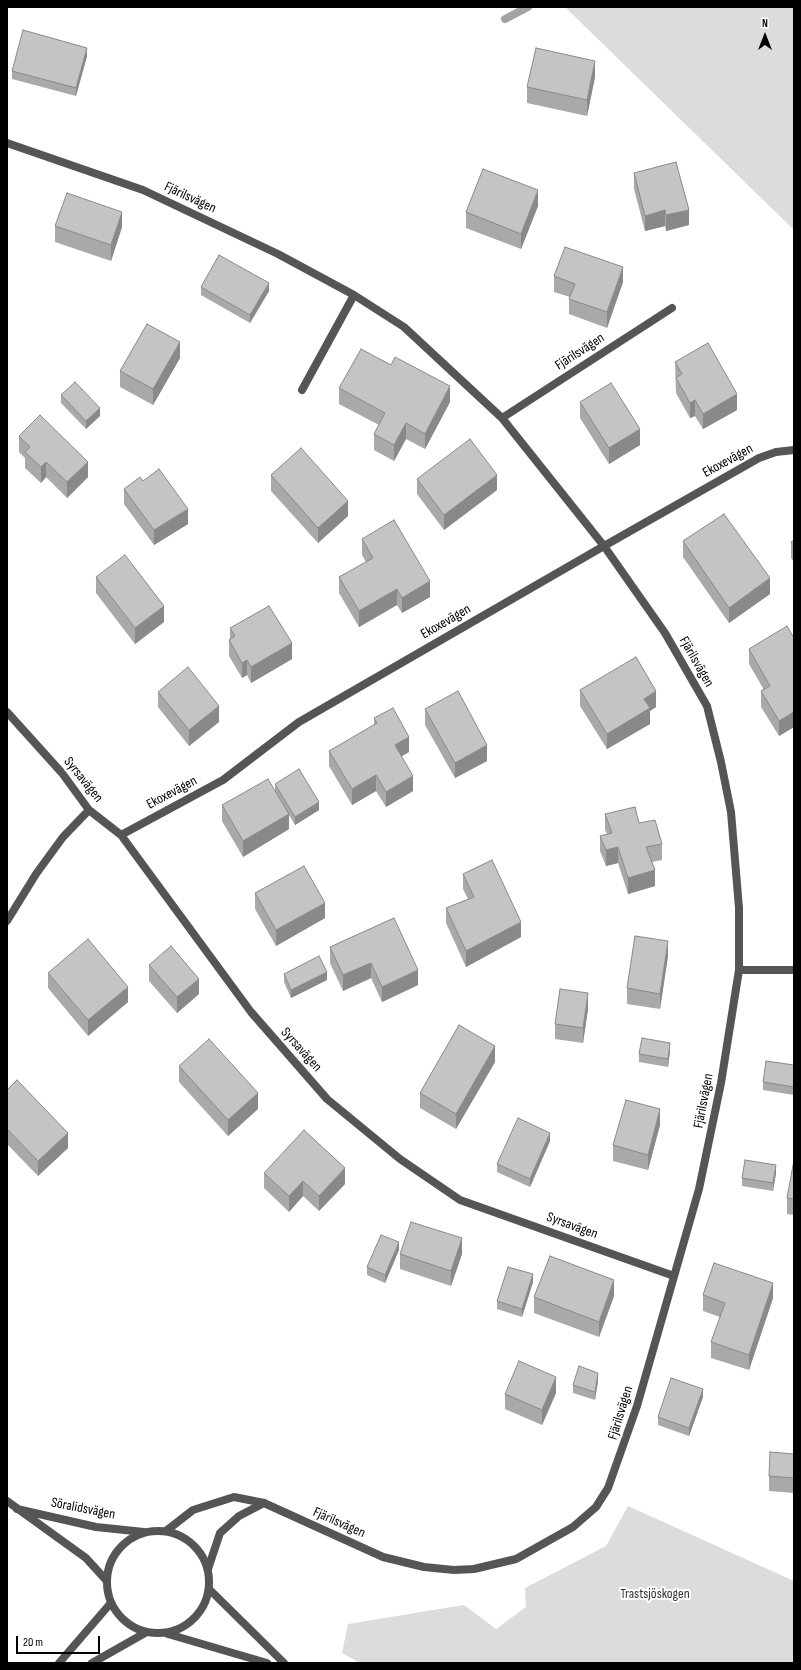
<!DOCTYPE html>
<html>
<head>
<meta charset="utf-8">
<style>
	body { margin:0 }
	#map { position:relative; width:801px; height:1670px; overflow:hidden; background:#fff; font-family:"Sofia Sans Condensed",sans-serif }
	canvas { display:block }
	.frame { position:absolute; inset:0; border:8px solid #000; pointer-events:none }
	.north { position:absolute; left:745px; top:16px; width:40px; height:40px; -webkit-text-stroke:3px #fff; paint-order:stroke; rotate:0deg; font-size:11px; font-weight:700; line-height:16px; text-align:center; color:#000 }
	.north::after { content:''; display:block; margin:auto; width:14px; height:18px; background:#000; clip-path:polygon(50% 0,100% 100%,50% 72%,0 100%) }
	.scale { position:absolute; left:16px; top:1636px; width:84px; height:18px; box-sizing:border-box; border:2px solid #000; border-top:0; padding-left:5px; font-size:12px; line-height:14px; white-space:nowrap; color:#000; -webkit-text-stroke:3px #fff; paint-order:stroke }
</style>
</head>
<body>
<div id="map">
<canvas width="801" height="1670"></canvas>
<div class="frame"></div>
<div class="north">N</div>
<div class="scale">20 m</div>
</div>
<script>
const c = document.querySelector('canvas').getContext('2d');
c.lineJoin = 'round';
function fillPath(path, color) { c.fillStyle = color; c.fill(path, 'evenodd'); }
const poly = rows => new Path2D(rows.map(r => 'M' + r).join(''));
function trace(path, color, width, dash) { c.strokeStyle = color; c.lineWidth = width; c.lineCap = dash ? 'butt' : 'round'; c.setLineDash(dash || []); c.stroke(path); }
function label(font, color, halo, rows, align = 'center') {
  c.font = font + ' "Sofia Sans Condensed",sans-serif'; c.lineWidth = 4; c.setLineDash([]); c.textBaseline = 'middle'; c.strokeStyle = halo; c.fillStyle = color; for (const [text, x, y, turn = 0] of rows) {
    c.save(); c.translate(x, y); c.rotate((+turn || 0) * Math.PI / 180); c.textAlign = isNaN(turn) ? turn : align; if (halo) c.strokeText(text, 0, 0); c.fillText(text, 0, 0); c.restore();
  }
}
fillPath(poly([
	[567,7,794,7,794,230,567,9],
	[628,1506,794,1581,794,1663,360,1663,342,1653,348,1624,464,1605,496,1629,526,1607,525,1588,606,1546]
]), '#dcdcdc');
trace(poly([
	[505,19,528,7]
]), '#a3a3a3', 8);
trace(poly([
	[7,143,143,190,278,254,354,295,404,327,502,418,604,546,665,633,707,706,721,762,731,812,739,908,739,970,721,1083,699,1189,637,1406,608,1488,596,1507,573,1527,516,1559,474,1569,454,1570,424,1567,383,1557,264,1503,234,1497,193,1510,166,1531],
	[302,390,354,295],
	[502,418,672,308],
	[7,712,62,773,89,810,121,835,251,1012,327,1099,400,1159,460,1200,674,1276],
	[121,835,223,780,299,722,604,546,759,458,776,452,794,450],
	[7,921,36,874,63,837,89,810],
	[739,970,794,970],
	[208,1569,220,1533,239,1516,264,1503],
	[59,1663,110,1604],
	[92,1663,145,1633]
]), '#555', 8);
trace(poly([
	[7,1501,86,1558,106,1580],
	[17,1509,96,1527,144,1532],
	'107 1582a51 51 0 1 1 102 0a51 51 0 1 1-102 0Z',
	[209,1589,284,1663],
	[168,1634,267,1663]
]), '#555', 8);
fillPath(poly([
	[87,56,76,96,12,79,12,71],
	[595,77,587,116,527,103,527,87],
	[634,173,689,225,666,231,665,226,645,231,634,189],
	[538,206,521,249,466,228,466,212],
	[55,226,122,227,111,261,55,242],
	[554,276,623,282,607,328,569,314,569,299,570,297,554,292],
	[201,287,269,291,250,323,201,295],
	[180,358,153,405,120,387,120,371],
	[675,362,737,410,703,429,695,416,690,418,676,393],
	[339,388,450,402,425,449,406,439,394,461,374,450,374,434,379,425,339,404],
	[61,395,100,416,86,429,61,403],
	[580,402,640,445,609,464,580,418],
	[19,436,88,477,67,498,46,477,41,483,25,468,25,458,19,452],
	[271,475,348,516,318,543,271,491],
	[417,479,497,490,444,530,417,494],
	[143,481,188,524,154,545,124,504,124,489],
	[362,539,430,597,402,613,397,605,359,627,339,593,339,577,366,562,362,555],
	[794,540,794,562,791,558,791,542],
	[683,541,770,594,729,623,683,557],
	[96,577,164,622,135,644,96,593],
	[230,628,292,659,251,683,247,675,242,678,229,656,229,640,230,639],
	[794,638,794,727,779,736,761,707,761,691,764,690,749,664,749,649],
	[580,690,656,707,650,711,650,724,607,749,580,706],
	[158,692,219,722,189,746,158,707],
	[425,709,487,761,455,778,425,725],
	[374,718,409,752,402,756,413,791,386,807,376,791,352,805,329,766,329,751,374,725],
	[275,784,319,810,295,825,289,815,289,829,243,857,222,821,222,805,275,790],
	[605,814,639,823,662,844,662,860,652,862,655,886,628,894,618,863,606,866,600,851,600,836,607,834,605,830],
	[463,874,521,937,466,967,446,923,446,908,468,899,463,889],
	[255,893,325,918,276,946,255,909],
	[394,918,418,985,382,1002,371,978,343,991,330,963,330,947],
	[668,956,660,1009,627,1004,627,988],
	[149,965,199,994,177,1013,149,981],
	[48,973,128,1002,88,1036,48,988],
	[284,974,327,980,291,998,284,982],
	[588,1009,583,1043,555,1039,555,1024],
	[670,1051,668,1067,639,1062,639,1054],
	[495,1062,456,1129,420,1108,420,1093],
	[794,1065,794,1095,763,1090,763,1082],
	[179,1066,258,1109,228,1136,179,1082],
	[7,1090,68,1148,38,1176,7,1144],
	[660,1125,648,1170,613,1161,613,1145],
	[550,1141,530,1187,497,1172,497,1164],
	[794,1160,794,1215,787,1214,787,1198],
	[264,1173,345,1184,319,1211,303,1196,289,1212,264,1188],
	[776,1173,773,1191,742,1186,742,1178],
	[399,1250,385,1283,367,1275,367,1267],
	[400,1254,462,1254,451,1286,400,1269],
	[533,1282,522,1317,497,1309,497,1301],
	[703,1295,773,1298,749,1370,711,1358,711,1342,720,1317,703,1311],
	[614,1296,599,1337,534,1313,534,1297],
	[598,1381,595,1400,573,1393,573,1385],
	[556,1393,542,1425,505,1409,505,1394],
	[703,1397,689,1436,658,1425,658,1417],
	[794,1454,794,1493,769,1491,769,1476]
]), '#a9a9a9');
fillPath(poly([
	[87,48,87,56,76,96,76,88],
	[595,61,595,77,587,116,587,100],
	[538,190,538,206,521,249,521,234],
	[665,210,665,226,645,231,645,216],
	[689,210,689,225,666,231,666,215],
	[122,212,122,227,111,261,111,245],
	[623,267,623,282,607,328,607,312],
	[269,283,269,291,250,323,250,315],
	[180,342,180,358,153,405,153,389],
	[450,386,450,402,425,449,425,434],
	[737,394,737,410,703,429,703,414],
	[695,400,695,416,690,418,690,403],
	[100,408,100,416,86,429,86,421],
	[406,423,406,439,394,461,394,445],
	[640,429,640,445,609,464,609,448],
	[46,462,46,477,41,483,41,467],
	[88,462,88,477,67,498,67,482],
	[497,475,497,490,444,530,444,515],
	[348,501,348,516,318,543,318,528],
	[188,509,188,524,154,545,154,530],
	[770,578,770,594,729,623,729,608],
	[430,581,430,597,402,613,402,598],
	[397,589,397,605,359,627,359,611],
	[164,606,164,622,135,644,135,628],
	[292,643,292,659,251,683,251,667],
	[247,660,247,675,242,678,242,663],
	[656,691,656,707,650,711,650,724,607,749,607,734,644,699],
	[219,706,219,722,189,746,189,730],
	[794,712,794,727,779,736,779,721],
	[409,737,409,752,395,760,395,745],
	[487,745,487,761,455,778,455,763],
	[376,775,376,791,352,805,352,789],
	[413,776,413,791,386,807,386,792],
	[319,802,319,810,295,825,295,817],
	[289,814,289,829,243,857,243,841],
	[618,847,618,863,606,866,606,850],
	[655,870,655,886,628,894,628,878],
	[325,903,325,918,276,946,276,930],
	[521,922,521,937,466,967,466,951],
	[668,941,668,956,660,1009,660,994],
	[371,963,371,978,343,991,343,975],
	[418,970,418,985,382,1002,382,987],
	[327,972,327,980,291,998,291,990],
	[199,979,199,994,177,1013,177,997],
	[128,987,128,1002,88,1036,88,1020],
	[588,993,588,1009,583,1043,583,1028],
	[670,1043,670,1051,668,1067,668,1059],
	[495,1046,495,1062,456,1129,456,1114],
	[258,1093,258,1109,228,1136,228,1120],
	[660,1109,660,1125,648,1170,648,1155],
	[68,1133,68,1148,38,1176,38,1161],
	[550,1133,550,1141,530,1187,530,1179],
	[776,1165,776,1173,773,1191,773,1183],
	[345,1168,345,1184,319,1211,319,1196],
	[303,1181,303,1196,289,1212,289,1196],
	[462,1238,462,1254,451,1286,451,1271],
	[399,1242,399,1250,385,1283,385,1275],
	[533,1274,533,1282,522,1317,522,1309],
	[614,1280,614,1296,599,1337,599,1322],
	[773,1283,773,1298,749,1370,749,1355],
	[598,1373,598,1381,595,1400,595,1392],
	[556,1377,556,1393,542,1425,542,1410],
	[703,1389,703,1397,689,1436,689,1428]
]), '#898989');
const building = poly([
	[23,30,87,48,76,88,12,71,23,30],
	[536,48,595,61,587,100,527,87,536,48],
	[676,162,689,210,666,215,665,210,645,216,634,173,676,162],
	[483,169,538,190,521,234,466,212,483,169],
	[67,193,122,212,111,245,55,226,67,193],
	[565,247,623,267,607,312,569,299,575,284,554,276,565,247],
	[219,255,269,283,250,315,201,287,219,255],
	[147,324,180,342,153,389,120,371,147,324],
	[708,343,737,394,703,414,695,400,690,403,676,378,682,374,675,362,708,343],
	[361,349,391,365,395,357,450,386,425,434,406,423,394,445,374,434,385,413,339,388,361,349],
	[75,382,100,408,86,421,61,395,75,382],
	[611,383,640,429,609,448,580,402,611,383],
	[40,415,88,462,67,482,46,462,41,467,25,452,30,447,19,436,40,415],
	[470,439,497,475,444,515,417,479,470,439],
	[301,448,348,501,318,528,271,475,301,448],
	[159,469,188,509,154,530,124,489,140,477,143,481,159,469],
	[724,514,770,578,729,608,683,541,724,514],
	[394,520,430,581,402,598,397,589,359,611,339,577,373,558,362,539,394,520],
	[794,540,794,546,791,542,794,540],
	[125,555,164,606,135,628,96,577,125,555],
	[269,606,292,643,251,667,247,660,242,663,229,640,235,636,230,628,269,606],
	[787,626,794,638,794,712,779,721,761,691,770,686,749,649,787,626],
	[636,657,656,691,644,699,650,708,607,734,580,690,636,657],
	[188,667,219,706,189,730,158,692,188,667],
	[458,691,487,745,455,763,425,709,458,691],
	[393,708,409,737,395,745,413,776,386,792,376,775,352,789,329,751,377,723,374,718,393,708],
	[299,769,319,802,295,817,275,784,299,769],
	[268,779,289,814,243,841,222,805,268,779],
	[635,807,639,823,655,820,662,844,646,847,655,870,628,878,618,847,606,850,600,836,612,833,605,814,635,807],
	[492,860,521,922,466,951,446,908,474,897,463,874,492,860],
	[304,866,325,903,276,930,255,893,304,866],
	[394,918,418,970,382,987,371,963,343,975,330,947,394,918],
	[635,936,668,941,660,994,627,988,635,936],
	[88,939,128,987,88,1020,48,973,88,939],
	[171,946,199,979,177,997,149,965,171,946],
	[319,956,327,972,291,990,284,974,319,956],
	[560,989,588,993,583,1028,555,1024,560,989],
	[459,1025,495,1046,456,1114,420,1093,459,1025],
	[642,1038,670,1043,668,1059,639,1054,642,1038],
	[209,1039,258,1093,228,1120,179,1066,209,1039],
	[766,1061,794,1065,794,1087,763,1082,766,1061],
	[17,1080,68,1133,38,1161,7,1129,7,1090,17,1080],
	[626,1100,660,1109,648,1155,613,1145,626,1100],
	[518,1118,550,1133,530,1179,497,1164,518,1118],
	[304,1130,345,1168,319,1196,303,1181,289,1196,264,1173,304,1130],
	[745,1160,776,1165,773,1183,742,1178,745,1160],
	[794,1160,794,1199,787,1198,794,1160],
	[411,1222,462,1238,451,1271,400,1254,411,1222],
	[381,1235,399,1242,385,1275,367,1267,381,1235],
	[550,1256,614,1280,599,1322,534,1297,550,1256],
	[714,1263,773,1283,749,1355,711,1342,725,1303,703,1295,714,1263],
	[508,1267,533,1274,522,1309,497,1301,508,1267],
	[519,1361,556,1377,542,1410,505,1394,519,1361],
	[579,1366,598,1373,595,1392,573,1385,579,1366],
	[671,1378,703,1389,689,1428,658,1417,671,1378],
	[770,1452,794,1454,794,1478,769,1476,770,1452]
]);
fillPath(building, '#c4c4c4');
trace(building, '#898989', 1);
label('14px', '#000', '#fff', [
	["Fjärilsvägen",190,198,25],
	["Fjärilsvägen",580,352,-33],
	["Ekoxevägen",728,461,-29],
	["Ekoxevägen",446,622,-30],
	["Fjärilsvägen",696,662,60],
	["Syrsavägen",83,780,51],
	["Ekoxevägen",172,793,-28],
	["Syrsavägen",301,1050,48],
	["Fjärilsvägen",704,1101,-79],
	["Syrsavägen",572,1226,20],
	["Fjärilsvägen",621,1413,-73],
	["Söralidsvägen",83,1509,11],
	["Fjärilsvägen",339,1523,24]
]);
label('14px', '#333', '#fff', [
	["Trastsjöskogen",655,1594]
]);
</script>
</body>
</html>
